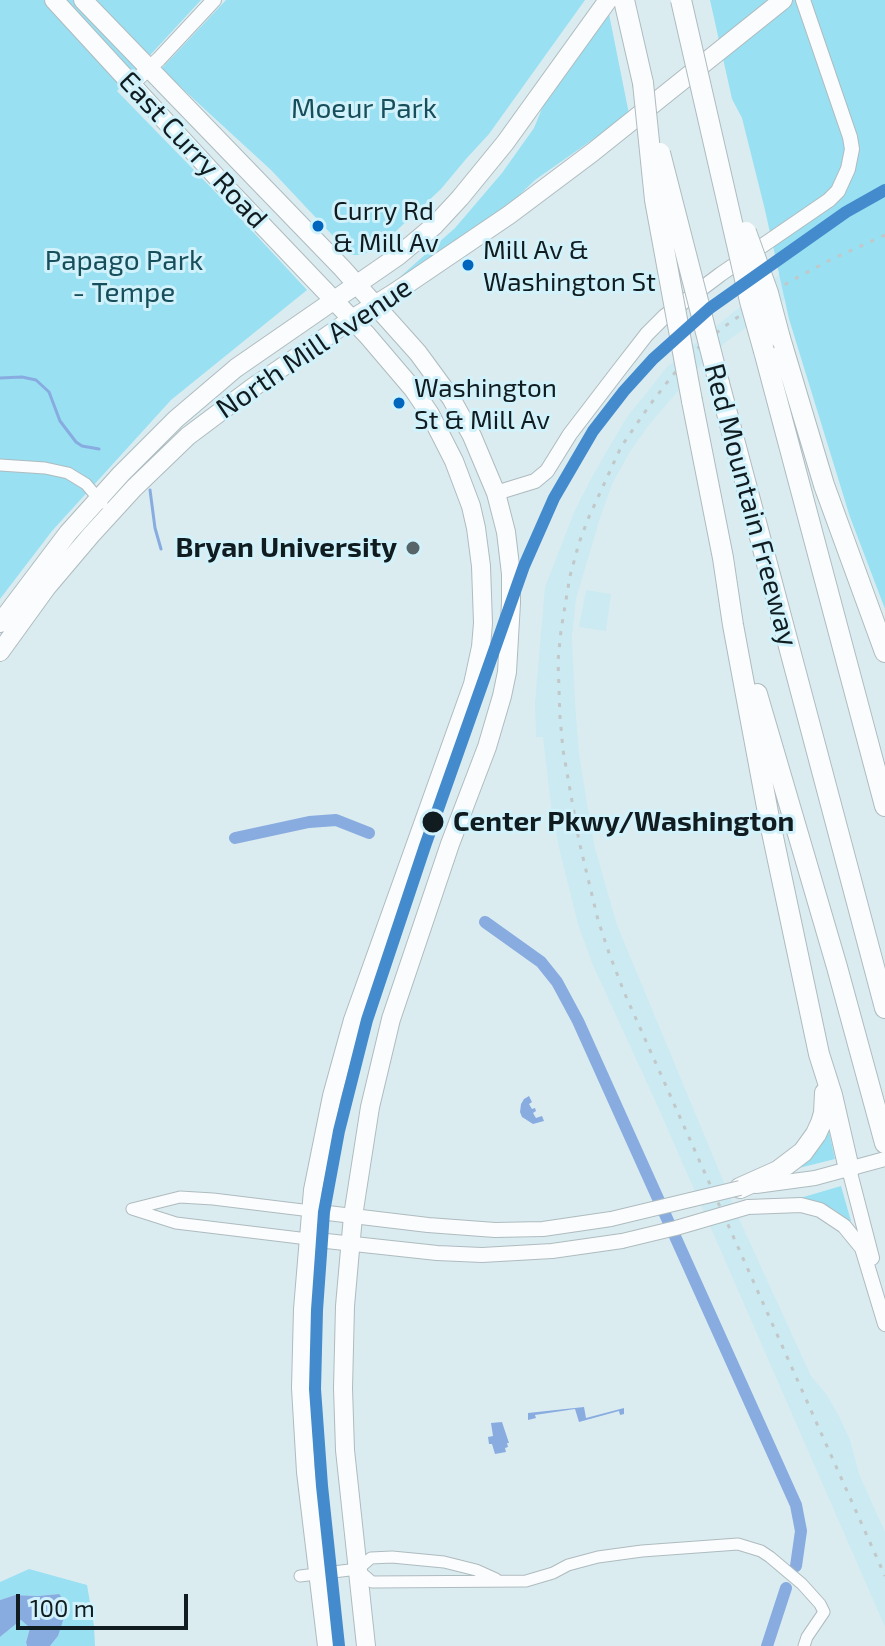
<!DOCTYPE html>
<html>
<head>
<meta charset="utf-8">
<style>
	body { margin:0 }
	#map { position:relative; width:885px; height:1646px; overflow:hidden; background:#dbecf1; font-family:"Exo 2",sans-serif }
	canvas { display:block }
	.scale { position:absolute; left:16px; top:1594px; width:172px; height:36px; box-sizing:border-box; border:4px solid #101c20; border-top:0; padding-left:10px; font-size:24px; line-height:28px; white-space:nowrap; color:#101c20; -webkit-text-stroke:6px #d1f2fb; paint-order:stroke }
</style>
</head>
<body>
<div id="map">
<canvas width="885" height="1646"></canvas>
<div class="scale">100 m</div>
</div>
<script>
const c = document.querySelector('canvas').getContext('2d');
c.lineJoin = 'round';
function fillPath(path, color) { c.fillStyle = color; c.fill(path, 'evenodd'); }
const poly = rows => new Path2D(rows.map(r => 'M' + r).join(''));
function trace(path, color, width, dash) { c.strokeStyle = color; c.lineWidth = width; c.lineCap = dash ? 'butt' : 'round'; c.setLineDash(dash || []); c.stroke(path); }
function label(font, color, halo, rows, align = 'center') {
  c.font = font + ' "Exo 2",sans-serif'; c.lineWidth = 6; c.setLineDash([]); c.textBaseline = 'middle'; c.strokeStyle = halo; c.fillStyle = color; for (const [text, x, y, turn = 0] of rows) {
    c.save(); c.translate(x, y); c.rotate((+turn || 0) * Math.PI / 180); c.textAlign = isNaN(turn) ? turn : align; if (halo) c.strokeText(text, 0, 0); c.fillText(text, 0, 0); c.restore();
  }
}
fillPath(poly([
	[836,266,777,305,726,342,701,365,652,421,631,450,613,482,600,518,576,599,572,637,575,702,579,754,588,810,595,848,617,925,740,1221,811,1376,827,1395,839,1416,850,1440,859,1474,885,1532,885,1627,658,1107,592,963,578,924,560,852,552,814,543,737,536,737,535,703,545,587,575,510,594,473,627,417,667,367,781,273],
	[586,590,611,594,606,631,579,627]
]), '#cbeaf2');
fillPath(poly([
	[0,0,201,0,117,91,230,207,307,290,171,400,52,531,0,599],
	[226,0,585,0,489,134,466,159,441,189,394,233,364,255,351,255,271,170,161,69],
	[710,0,885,0,885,609,850,517,789,319,765,210,742,118,732,99],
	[609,14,629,114,535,180,506,208,402,278,401,276,455,228,502,173,534,128,548,94],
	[828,1127,835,1159,795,1169],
	[841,1186,851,1221,849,1222,836,1211,822,1203,800,1198],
	[29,1569,87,1585,94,1626,95,1646,50,1646,58,1636,59,1594,37,1596,15,1595,0,1600,0,1582],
	[21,1620,30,1628,26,1641,27,1646,0,1646,0,1637]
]), '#99e0f2');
fillPath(poly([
	[529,1096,532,1102,529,1104,532,1109,535,1108,536,1111,533,1113,536,1118,542,1116,544,1121,533,1124,522,1117,520,1112,521,1104,524,1099],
	[584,1407,586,1418,624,1408,624,1414,620,1415,619,1411,579,1422,575,1409,535,1415,536,1418,528,1420,528,1413],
	[502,1422,509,1443,507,1443,508,1447,505,1448,506,1452,495,1454,492,1444,489,1444,488,1437,493,1436,491,1423],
	[59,1594,68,1605,58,1636,50,1646,27,1646,26,1642,30,1628,21,1620,0,1637,0,1600,15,1595,37,1596]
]), '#88ace0');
trace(poly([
	[0,378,22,377,36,380,49,392,60,421,76,442,82,446,99,449],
	[150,490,155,528,161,549]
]), '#88ace0', 3);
trace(poly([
	[235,838,309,822,336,820,369,833],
	[485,922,541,962,557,982,578,1021,796,1505,801,1531,796,1566],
	[767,1646,786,1588]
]), '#88ace0', 12);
const minor = poly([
	[0,465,45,468,68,473,86,484,102,503],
	[132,1209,180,1197,213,1199,311,1211],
	[132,1209,176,1223,308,1239],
	[358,1570,372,1582,526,1581,553,1573,568,1565,598,1557,642,1551,738,1544,761,1551,770,1557,802,1584,820,1604,824,1612,807,1637,804,1646],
	[300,1576,358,1569,371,1558,392,1557,444,1562,476,1570,496,1579]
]);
const tertiary = poly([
	[132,84,159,59,214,0],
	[496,493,535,481,547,471,570,434,619,370,647,334,665,316,721,274,829,200,838,191,848,169,852,149,850,137,803,0],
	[849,1169,872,1258],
	[756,1186,815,1178,885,1159],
	[748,1207,801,1205,820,1210,844,1226,862,1248,885,1324],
	[311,1211,428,1225,495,1230,543,1229,611,1219],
	[308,1239,437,1253,482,1255,552,1251,622,1241]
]);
const primary = poly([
	[54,0,224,185,367,335,413,389,430,414,454,461,471,506,476,528,481,566,483,623,481,647,473,684,353,1020,332,1096,313,1190,303,1309,301,1388,306,1472,327,1646],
	[83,0,342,268,418,353,451,398,472,436,496,493,506,532,511,574,511,603,507,672,502,696,487,747,450,844,391,1019,370,1107,353,1216,345,1306,343,1388,345,1450,366,1646],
	[0,623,68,533,121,474,176,419,236,368,398,256,435,225,460,198,505,143,608,0],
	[0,652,47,587,91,535,134,488,188,436,252,388,352,319,394,293,509,215,593,152,783,0]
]);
const motorway = poly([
	[624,0,643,83],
	[780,338,824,485,885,652],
	[764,351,885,806],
	[719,383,885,1008],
	[692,401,723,558,733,625,769,818,819,1054,832,1095,849,1169],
	[757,694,837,967,885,1143],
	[740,1188,778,1171,803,1152,816,1134,821,1123,824,1113,825,1093]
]);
trace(minor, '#aebbbf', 13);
trace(tertiary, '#aebbbf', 16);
trace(primary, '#aebbbf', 20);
trace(motorway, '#aebbbf', 22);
trace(minor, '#fafcfd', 11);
trace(tertiary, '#fafcfd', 14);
trace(primary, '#fafcfd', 18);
trace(motorway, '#fafcfd', 20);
trace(poly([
	[885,235,832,259,789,282,725,326,699,347,672,376,649,406,621,447,588,519,579,543,570,576,561,630,558,661,560,717,563,750,579,841,598,920,609,953,624,992,885,1576]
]), '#c2c7c8', 3, [4, 8]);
const tertiaryBridge = poly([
	[611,1219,740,1188],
	[622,1241,676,1228,748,1207]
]);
const motorwayBridge = poly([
	[681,0,750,301,764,351],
	[643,83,655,200,692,401],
	[660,153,719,383],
	[746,232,768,293,780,338]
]);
trace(tertiaryBridge, '#aebbbf', 16, []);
trace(motorwayBridge, '#aebbbf', 22, []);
trace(tertiaryBridge, '#fafcfd', 14);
trace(motorwayBridge, '#fafcfd', 20);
trace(poly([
	[339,1646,322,1486,315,1389,317,1310,324,1212,339,1131,367,1020,425,846,524,566,554,498,593,431,624,391,653,359,710,308,846,212,885,190]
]), '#448bcd', 12);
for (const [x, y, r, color] of [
	[318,226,7,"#0065bd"],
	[468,265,7,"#0065bd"],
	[399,403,7,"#0065bd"],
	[413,548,8,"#576569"],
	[433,822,12,"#101c20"]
]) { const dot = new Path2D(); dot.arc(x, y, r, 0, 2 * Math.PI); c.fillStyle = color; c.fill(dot); trace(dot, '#d1f2fb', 3); }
label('26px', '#101c20', '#d1f2fb', [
	["Curry Rd",333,211],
	["& Mill Av",333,243],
	["Mill Av &",483,250],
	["Washington St",483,282],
	["Washington",414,388],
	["St & Mill Av",414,420]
], 'left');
label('28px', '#174e5b', '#d1f2fb', [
	["Moeur Park",364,109],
	["Papago Park",124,261],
	["- Tempe",124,293]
]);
label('28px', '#101c20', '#d1f2fb', [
	["East Curry Road",193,150,47],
	["North Mill Avenue",314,348,-34],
	["Red Mountain Freeway",751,505,75]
]);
label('bold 28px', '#101c20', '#d1f2fb', [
	["Bryan University",397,548]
], 'right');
label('bold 28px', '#101c20', '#d1f2fb', [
	["Center Pkwy/Washington",453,822]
], 'left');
</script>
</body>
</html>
